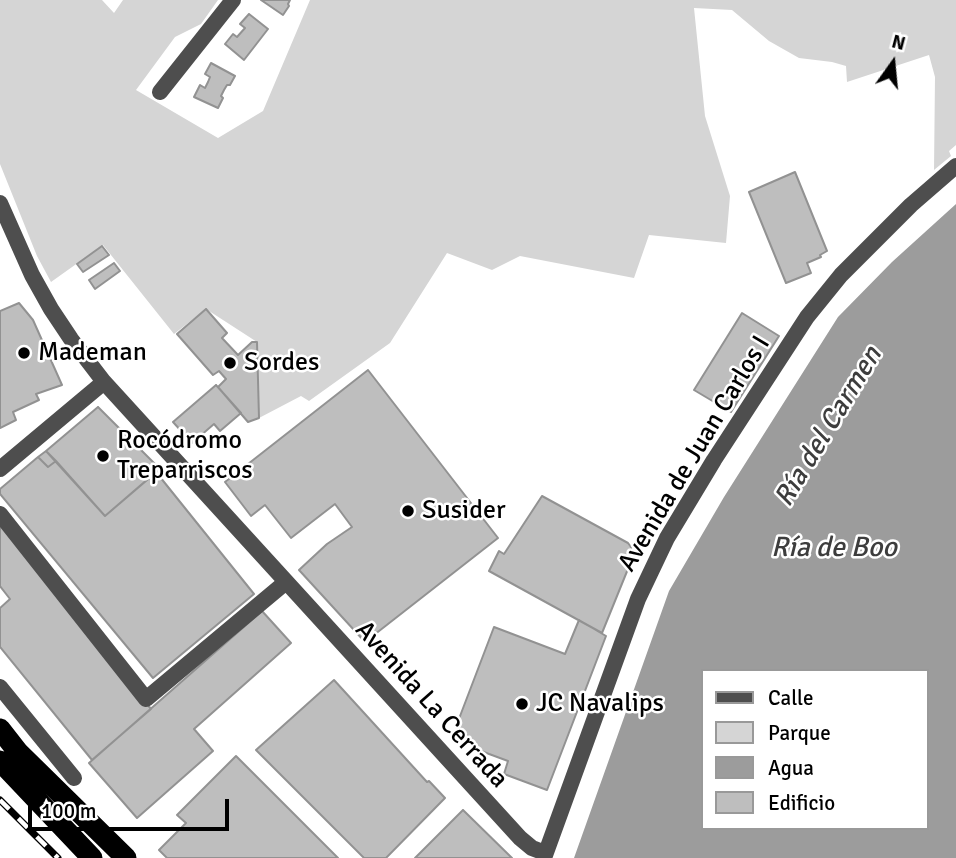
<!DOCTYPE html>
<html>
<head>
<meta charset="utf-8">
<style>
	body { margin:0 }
	#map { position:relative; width:956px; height:858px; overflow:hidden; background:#fff; font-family:Signika,sans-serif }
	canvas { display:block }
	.legend { position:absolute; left:701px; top:669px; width:228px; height:161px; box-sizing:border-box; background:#fff; border:2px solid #999; margin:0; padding:9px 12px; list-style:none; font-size:21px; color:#000 }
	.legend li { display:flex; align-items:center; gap:14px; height:35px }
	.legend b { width:35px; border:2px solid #999 }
	.north { position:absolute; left:858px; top:28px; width:70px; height:70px; -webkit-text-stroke:5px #fff; paint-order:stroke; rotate:15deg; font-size:19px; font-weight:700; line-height:28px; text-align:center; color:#000 }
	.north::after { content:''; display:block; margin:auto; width:24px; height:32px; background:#000; clip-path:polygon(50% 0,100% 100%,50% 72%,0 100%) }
	.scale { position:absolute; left:28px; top:799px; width:201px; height:32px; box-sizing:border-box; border:4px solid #000; border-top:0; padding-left:9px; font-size:21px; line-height:24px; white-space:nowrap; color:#000; -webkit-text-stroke:5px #fff; paint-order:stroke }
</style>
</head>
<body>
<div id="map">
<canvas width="956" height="858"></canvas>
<ul class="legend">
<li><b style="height:9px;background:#4e4e4e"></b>Calle</li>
<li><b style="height:19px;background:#d5d5d5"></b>Parque</li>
<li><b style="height:19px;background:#9c9c9c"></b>Agua</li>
<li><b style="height:19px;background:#bebebe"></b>Edificio</li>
</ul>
<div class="north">N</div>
<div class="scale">100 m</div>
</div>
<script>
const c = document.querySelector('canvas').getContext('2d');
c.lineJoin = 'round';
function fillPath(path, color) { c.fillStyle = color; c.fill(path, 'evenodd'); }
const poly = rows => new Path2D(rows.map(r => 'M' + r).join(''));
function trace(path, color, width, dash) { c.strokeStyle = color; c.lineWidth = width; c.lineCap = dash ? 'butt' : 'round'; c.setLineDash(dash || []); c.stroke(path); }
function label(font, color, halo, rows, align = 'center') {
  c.font = font + ' Signika,sans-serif'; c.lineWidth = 5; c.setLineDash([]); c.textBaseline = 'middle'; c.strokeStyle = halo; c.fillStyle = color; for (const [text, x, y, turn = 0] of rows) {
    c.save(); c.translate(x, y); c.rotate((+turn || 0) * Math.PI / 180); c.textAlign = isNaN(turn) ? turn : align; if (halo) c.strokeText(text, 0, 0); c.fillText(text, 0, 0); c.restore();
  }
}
fillPath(poly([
	[0,0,102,0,114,13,123,0,218,0,201,24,175,37,136,90,218,138,263,111,310,0,956,0,956,145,949,151,951,156,934,170,935,77,929,55,847,82,846,66,832,62,799,58,769,41,732,10,694,8,705,116,730,196,726,243,649,235,634,278,520,256,492,270,447,253,390,343,309,401,301,396,259,418,257,342,206,309,174,334,103,245,51,282,37,256,0,164]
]), '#d5d5d5');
fillPath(poly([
	[956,204,956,858,574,858,669,591,724,497,838,317,892,262],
	[702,671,926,671,926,828,702,828]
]), '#9c9c9c');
const building = poly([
	[261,0,290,0,288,4,289,6,283,15,261,0],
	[249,14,268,29,244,60,225,44,233,34,237,37,245,28,240,24,249,14],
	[211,63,235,76,230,85,227,85,224,90,221,96,223,98,218,108,194,97,200,85,205,88,208,82,210,77,205,74,211,63],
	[795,172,827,251,820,255,821,257,807,263,811,273,786,283,749,192,795,172],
	[102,246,109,255,83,272,77,264,102,246],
	[114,263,120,271,95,289,89,280,114,263],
	[19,303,33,320,62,385,36,394,39,400,13,412,16,420,0,428,0,311,19,303],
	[206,309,227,333,222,338,238,355,252,342,257,342,259,418,248,422,218,387,226,379,219,371,213,375,177,334,206,309],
	[742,313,779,336,731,412,694,390,742,313],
	[368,370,498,538,365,642,299,570,327,544,352,527,335,504,291,538,265,505,251,516,225,482,368,370],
	[216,385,241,413,220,431,214,424,192,443,173,422,216,385],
	[98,407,160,469,105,516,46,451,98,407],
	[46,451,56,461,48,467,38,457,46,451],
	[38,457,48,467,56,461,105,516,156,472,254,594,153,678,0,494,0,489,38,457],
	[542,496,628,543,631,547,632,559,602,633,489,571,499,551,504,554,542,496],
	[0,523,151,709,92,760,0,647,0,608,10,599,0,586,0,523],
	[262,611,291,643,194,729,213,751,137,818,89,763,262,611],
	[579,620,606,636,547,790,504,774,508,761,481,751,457,724,494,627,565,654,579,620],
	[334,680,427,782,429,781,445,798,386,858,364,858,256,750,334,680],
	[236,756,338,858,167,858,159,850,186,823,177,815,236,756],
	[463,810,512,858,415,858,463,810]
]);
fillPath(building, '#bebebe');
trace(building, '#929292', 2);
trace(poly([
	[160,92,233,0],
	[0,203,32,275,51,309,71,339,104,382,520,838,532,848,545,853],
	[0,469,104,382],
	[0,514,146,699,286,582],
	[0,687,74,778],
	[544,858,638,599,667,538,714,460,807,317,841,275,911,205,956,166]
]), '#4e4e4e', 16);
trace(poly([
	[0,729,18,752,126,858],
	[0,761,92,858]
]), '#000', 21);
const rail = poly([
	[0,800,58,858]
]);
trace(rail, '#000', 7);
trace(rail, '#fff', 4.5, [13]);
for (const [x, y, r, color] of [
	[24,353,7,"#000"],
	[230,363,7,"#000"],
	[103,456,7,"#000"],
	[408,511,7,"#000"],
	[522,704,7,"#000"]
]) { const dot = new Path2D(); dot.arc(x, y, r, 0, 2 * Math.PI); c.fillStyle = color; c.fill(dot); trace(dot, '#fff', 2.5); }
label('26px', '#000', '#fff', [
	["Mademan",38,353],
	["Sordes",244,363],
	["Rocódromo",117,441],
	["Treparriscos",117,471],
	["Susider",422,511],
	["JC Navalips",536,704]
], 'left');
label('26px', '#000', '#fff', [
	["Avenida de Juan Carlos I",695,454,-59],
	["Avenida La Cerrada",431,705,48]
]);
label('italic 28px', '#3d3d3d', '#fff', [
	["Ría del Carmen",829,427,-59],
	["Ría de Boo",834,549]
]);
</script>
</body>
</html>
